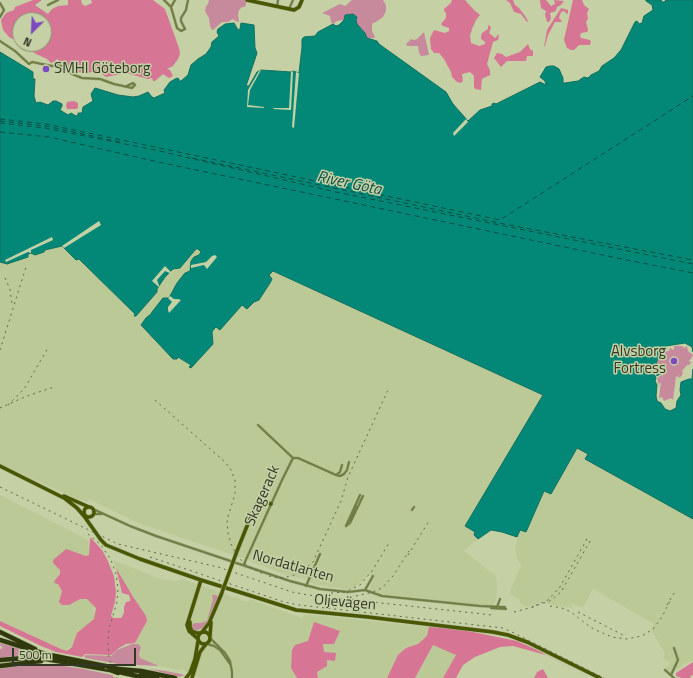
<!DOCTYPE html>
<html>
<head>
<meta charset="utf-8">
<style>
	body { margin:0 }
	#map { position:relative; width:693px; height:678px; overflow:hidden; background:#c5d1a5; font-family:"Titillium Web",sans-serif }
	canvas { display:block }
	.north { position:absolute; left:12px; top:12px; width:40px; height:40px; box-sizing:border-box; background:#c5d1a5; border:1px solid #8b9372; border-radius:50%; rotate:204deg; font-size:11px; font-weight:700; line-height:16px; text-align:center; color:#333726 }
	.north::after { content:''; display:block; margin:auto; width:14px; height:18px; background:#7c49c0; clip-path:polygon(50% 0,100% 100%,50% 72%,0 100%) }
	.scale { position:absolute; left:12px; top:648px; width:124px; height:18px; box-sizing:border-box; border:2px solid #333726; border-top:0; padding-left:5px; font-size:12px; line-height:14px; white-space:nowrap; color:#333726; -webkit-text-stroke:3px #c5d1a5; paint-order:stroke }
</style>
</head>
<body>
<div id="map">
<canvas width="693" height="678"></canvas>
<div class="north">N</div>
<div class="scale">500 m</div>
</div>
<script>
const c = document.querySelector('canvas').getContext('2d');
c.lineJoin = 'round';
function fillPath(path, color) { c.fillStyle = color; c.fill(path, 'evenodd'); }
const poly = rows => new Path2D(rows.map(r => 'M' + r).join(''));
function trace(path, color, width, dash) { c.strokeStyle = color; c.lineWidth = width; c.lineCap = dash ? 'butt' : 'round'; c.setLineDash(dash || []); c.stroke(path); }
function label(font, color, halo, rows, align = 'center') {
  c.font = font + ' "Titillium Web",sans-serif'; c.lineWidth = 3; c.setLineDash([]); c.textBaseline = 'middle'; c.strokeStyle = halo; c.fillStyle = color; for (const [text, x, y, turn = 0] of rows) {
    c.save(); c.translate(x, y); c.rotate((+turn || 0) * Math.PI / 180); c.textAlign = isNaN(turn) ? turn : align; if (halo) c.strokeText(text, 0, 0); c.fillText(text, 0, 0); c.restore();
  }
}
fillPath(poly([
	[62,246,77,260,79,258,136,316,157,292,157,289,165,277,173,269,180,268,196,249,200,250,201,252,200,254,191,261,190,271,177,283,170,296,168,298,163,298,151,314,149,316,173,359,178,357,191,365,199,361,199,358,213,344,212,332,216,327,220,330,242,305,247,309,254,301,261,297,270,283,269,275,273,271,544,395,465,526,475,532,474,535,478,539,464,551,496,576,497,588,496,600,493,606,380,594,369,589,372,582,370,574,354,588,349,590,313,584,305,579,285,575,248,560,138,523,89,499,87,502,75,498,0,464,0,262,7,264,28,257,28,254,31,253,35,255,44,252,45,250],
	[577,447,588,454,586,459,693,519,693,660,684,664,671,674,665,671,666,666,668,667,670,662,663,658,665,654,651,629,654,624,593,589,583,607,580,607,570,603,570,604,573,606,572,608,547,604,544,601,528,607,520,603,520,600,509,594,521,565,517,559,515,548,520,530,526,532,544,491,551,494],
	[0,495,88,540,95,619,87,631,66,651,0,621],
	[113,560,158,578,175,581,182,579,248,602,249,599,302,618,304,614,429,627,428,636,418,644,406,648,398,655,387,678,318,678,317,672,327,666,327,660,335,661,324,652,323,644,308,641,295,645,291,668,297,678,199,678,182,669,178,670,159,666,140,658,139,654,141,647,135,643,147,621,146,616,132,595,116,568],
	[433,645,456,655,443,678,415,678]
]), '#bbc996');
fillPath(poly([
	[209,0,244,0,247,1,245,7,242,7,239,10,238,15,239,21,237,22,233,19,228,22,222,22,213,30,212,30,210,26,209,18,205,11,206,6,208,4],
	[352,0,383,0,386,5,386,11,383,17,376,22,373,23,372,25,372,31,375,37,374,38,367,38,365,33,357,24,356,20,357,17,353,14,347,15,344,18,344,20,337,21,333,24,331,22,330,16,322,13,340,4,345,6],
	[424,32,429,55,421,56,419,53,418,46,407,46,406,44,411,39,414,40,417,39],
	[674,346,682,346,684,348,687,346,688,351,693,355,690,360,688,360,686,351,688,360,690,361,691,363,689,365,687,365,682,371,683,373,681,377,677,373,681,378,676,376,673,400,671,398,664,401,662,397,659,398,661,382,659,385,657,379,662,374,662,378,664,370,660,365,661,366,664,365,657,364,659,358,663,355,662,352,669,351,670,348,674,350],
	[212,595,216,595,218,597,204,627,196,631,194,630,191,625,195,623,202,623,207,620,213,600],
	[0,643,44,656,45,657,0,658,0,649,3,648,0,645],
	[132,644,138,644,141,647,139,654,140,658,159,666,118,664,85,658,84,656,86,655,111,656,117,650],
	[26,664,56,665,84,669,112,675,115,678,0,678,0,669],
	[149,669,166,671,185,675,179,677]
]), '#c78a9c');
fillPath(poly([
	[33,0,42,0,35,5,48,14,52,9,58,6,68,5,68,0,81,0,82,4,85,6,92,3,91,0,153,0,165,9,179,48,180,54,178,59,173,66,167,69,170,70,173,76,169,78,163,74,155,81,153,81,152,78,148,79,126,73,106,77,97,71,87,73,76,72,62,64,57,59,54,62,51,63,47,59,36,54,22,44,44,44,44,20,20,20,20,43,9,37,3,30,1,20,6,13,14,10,15,7],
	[452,0,465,0,474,10,480,15,476,20,472,29,470,36,471,43,479,46,485,44,485,42,481,39,481,37,482,33,488,29,488,25,491,27,489,33,495,38,499,34,499,35,498,40,493,42,487,64,490,70,490,75,482,79,481,90,475,89,474,87,474,76,470,72,462,74,463,81,461,83,457,82,452,77,451,72,444,59,439,53,434,53,431,49,430,38,434,30,445,33,449,31,449,28,443,26,441,24,446,18,446,13,444,11,444,9,451,3],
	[506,0,513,0,515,5,519,8,525,16,528,21,527,22,521,14,514,12,510,3],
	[540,0,546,0,551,6,555,4,554,0,564,1,561,5,557,7,556,11,550,13,551,19,549,22,547,22,545,15,546,11,541,8],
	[573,0,582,0,584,5,589,9,587,13,588,19,586,22,588,30,587,32,581,33,580,36,581,38,590,40,591,42,590,45,579,45,574,50,571,50,567,48,564,40],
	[561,8,568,10,568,13,567,14,564,11,561,12,559,18,562,21,561,22,555,22,548,35,545,46,544,47,547,30],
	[528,44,530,49,533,51,533,56,527,56,526,61,507,61,501,67,494,58,497,53,502,54,506,57,520,52],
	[74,101,78,103,78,108,76,109,67,109,66,106,67,102],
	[90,538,91,538,102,550,107,559,114,576,116,592,115,602,111,616,114,618,121,618,124,613,124,607,126,602,130,601,130,598,129,595,122,593,116,568,132,595,146,616,147,621,135,643,126,644,119,648,111,655,85,654,82,657,56,652,41,646,0,626,0,621,61,649,67,651,72,647,77,633,94,619,96,608,87,599,80,599,69,605,62,605,59,602,62,591,58,584,54,583,55,580,60,574,60,570,53,563,53,560,66,549,86,556,89,555],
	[314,622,340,631,334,644,323,644,324,652,336,653,335,661,327,660,327,666,317,672,318,678,297,678,291,668,292,650,295,645,308,641],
	[429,627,458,629,517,641,537,650,590,678,546,655,513,646,500,647,475,657,463,665,456,678,443,678,456,655,433,645,415,678,387,678,398,655,406,648,418,644,427,636],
	[693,662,693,675,690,676,691,678,682,678,676,676,676,673],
	[543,669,548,678,534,678,537,672]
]), '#d77595');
const water = poly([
	[646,0,661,0,662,2,664,2,666,0,693,0,693,352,692,347,685,343,666,346,660,351,656,365,650,368,651,370,659,366,663,369,663,372,657,376,655,370,653,371,656,378,655,381,657,385,656,396,657,401,661,403,665,409,670,411,676,408,677,401,681,395,680,390,681,382,689,379,692,379,693,369,693,519,585,459,588,454,577,448,551,494,544,491,526,532,520,530,517,537,502,532,491,530,478,539,474,535,475,532,465,526,543,395,273,271,269,275,272,279,270,283,259,300,254,302,247,309,242,305,220,330,216,327,214,329,212,332,213,344,191,368,189,367,191,365,178,357,177,359,173,359,141,325,146,318,151,314,152,312,163,298,168,298,170,296,177,283,185,273,190,271,191,261,194,257,199,255,201,252,198,249,196,249,180,268,173,269,165,277,157,289,157,292,136,316,134,316,135,314,79,259,76,260,62,246,45,250,44,252,35,255,31,253,28,254,28,257,7,264,0,262,0,52,33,72,33,79,35,79,34,96,36,103,40,102,48,105,53,101,56,101,62,104,62,106,60,110,68,115,71,113,76,116,78,115,78,113,82,113,83,107,93,101,91,94,95,88,118,95,133,97,139,96,148,92,152,97,154,98,165,93,164,90,170,82,177,78,179,79,179,81,181,81,188,75,191,65,198,59,206,54,211,47,212,42,219,36,217,32,218,29,225,24,234,23,238,30,240,29,241,23,254,25,255,48,257,53,246,86,249,86,257,72,261,70,291,72,293,71,299,73,302,47,302,39,304,37,315,36,318,32,333,24,336,26,339,25,344,20,345,15,353,14,357,17,356,20,357,24,365,33,367,38,377,41,379,44,446,92,453,104,468,121,480,110,492,106,492,104,494,103,496,104,540,82,546,85,545,81,540,77,546,67,550,66,554,66,559,69,563,78,563,83,565,83,578,81,584,77,588,78,591,75,599,71,602,66,614,58,621,50,635,22,637,21,639,24,642,23,644,16,653,10,652,5,646,1,646,0]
]);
fillPath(water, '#038877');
trace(water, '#11705f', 1);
fillPath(poly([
	[261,70,250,90,248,105,264,107,264,108,247,107,248,90,259,71],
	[293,71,291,110,273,109,274,108,289,108,291,72],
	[296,72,299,73,294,128,292,127],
	[466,119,468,122,454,136,453,133],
	[99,221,101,225,64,248,62,246],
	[52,237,53,240,31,250,31,253,28,252,6,262,5,260],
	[215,255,217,257,207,269,204,265,191,268,191,265,206,262,212,256],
	[165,266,172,273,172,274,165,271,157,280,160,288,152,281],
	[170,296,174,299,178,299,181,300,169,313,168,310,168,307,172,302,168,298]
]), '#c5d1a5');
trace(poly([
	[0,119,46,124,500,220,693,96],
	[0,121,46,126,120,142],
	[0,123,45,128,155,150,336,192,693,264],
	[0,132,49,137,158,162,617,258,693,273],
	[192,158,504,224,693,260]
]), '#0e4d43', 1, [5, 4]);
const street = poly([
	[164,0,171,7,177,28,181,31,185,29,181,21,181,18,186,10,188,0],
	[0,3,4,10,0,17],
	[48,5,58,0],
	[171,7,175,0],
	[277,7,278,0],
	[289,9,293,0],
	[0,41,15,51,29,64,32,62,52,66,60,65,72,74,82,78,100,79,114,84,132,88,135,85],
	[127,86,133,83,135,85],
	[258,425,293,458,298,458,336,475],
	[342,465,340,472,336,475,340,476,344,474,347,470,349,462],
	[93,509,130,526,156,536,290,581,320,589,348,592,365,590,382,596,480,606,505,607],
	[412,510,414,507],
	[93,514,102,514],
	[350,520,356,506],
	[346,526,350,523,363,496],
	[346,526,360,495],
	[244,564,282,480,293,458],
	[306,586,320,554],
	[365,590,373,576],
	[497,607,500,599],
	[491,608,506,609],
	[210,638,225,653,230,661,232,672,232,678],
	[207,644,214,646,220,650,230,664],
	[665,670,674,678],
	[671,675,678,660,674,648]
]);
const secondary = poly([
	[247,0,294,10,299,7,302,0],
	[0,466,64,498],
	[64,496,89,507],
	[63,497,77,508,84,516,101,540,106,545,140,559,201,580,296,610,368,617,493,632,508,635,527,642,600,678],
	'84 512a5 5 0 1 1 10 0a5 5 0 1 1-10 0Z',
	[237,551,255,506,261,501,271,504],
	[190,622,190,627,192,631,197,633,201,633],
	'198 638a6 6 0 1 1 12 0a6 6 0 1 1-12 0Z',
	[202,632,209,623,221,595],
	[210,636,211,622],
	[198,639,189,631,187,625,201,580],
	[186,678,190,673,195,659,198,641],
	[192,678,200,652,206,644]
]);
const primary = poly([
	[0,632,35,649],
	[0,640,45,654,105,666],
	[0,660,25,658,46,659,110,670],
	[0,666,41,661],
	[118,669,141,671,175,678],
	[119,672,146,678],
	[141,673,157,678]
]);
trace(street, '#a5af89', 3);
trace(secondary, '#a5af89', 4.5);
trace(primary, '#a5af89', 5.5);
trace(street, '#707e43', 2);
trace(secondary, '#485600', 3.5);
trace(primary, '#30380e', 4.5);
trace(poly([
	[5,278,10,289,12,304],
	[0,350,26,267],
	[155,400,225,462,231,470,235,480,235,494,227,520,228,533,231,544,235,552,241,560,251,568,263,574],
	[8,405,24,389,48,348],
	[0,408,27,396,54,387],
	[0,487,118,544,218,567,292,592,308,595,492,615],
	[88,534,101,545,111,560,116,574,118,588,117,602,109,629,108,643,109,659,117,678],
	[587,539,560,587,548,600,532,607,550,601,561,592,590,541],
	[408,555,429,521],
	[150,557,284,602,299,605,503,628,514,633,604,678],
	[269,576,279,578,292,576,301,572,313,562,341,501,348,477,388,390],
	[331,593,345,592,360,585,372,571,389,543],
	[356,596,373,592,382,588,393,576,409,551],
	[667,605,676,590],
	[550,606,562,608,571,612,590,627,598,631,612,637,626,639,642,636,653,629,662,617,670,601],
	[514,612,537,606],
	[578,612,623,635]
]), '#61684e', 1, [2, 4]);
const secondaryBridge = poly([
	[221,595,237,551]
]);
const primaryBridge = poly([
	[105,666,118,669],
	[110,670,118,673]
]);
trace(secondaryBridge, '#a5af89', 4.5, []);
trace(primaryBridge, '#a5af89', 5.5, []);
trace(secondaryBridge, '#485600', 3.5);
trace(primaryBridge, '#30380e', 4.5);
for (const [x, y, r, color] of [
	[46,69,4,"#7c49c0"],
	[674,361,4,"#7c49c0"]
]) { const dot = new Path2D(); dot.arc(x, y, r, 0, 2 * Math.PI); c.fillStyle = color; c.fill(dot); trace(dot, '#c5d1a5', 1.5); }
label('15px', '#333726', '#c5d1a5', [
	["SMHI Göteborg",54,69],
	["Alvsborg",666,352,"right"],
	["Fortress",666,369,"right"]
], 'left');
label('15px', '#333726', '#c5d1a5', [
	["Skagerack",263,496,-66],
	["Nordatlanten",293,567,16],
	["Oljevägen",345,603,5]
]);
label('italic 16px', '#0e4d43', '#c5d1a5', [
	["River Göta",349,184,12]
]);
</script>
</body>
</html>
